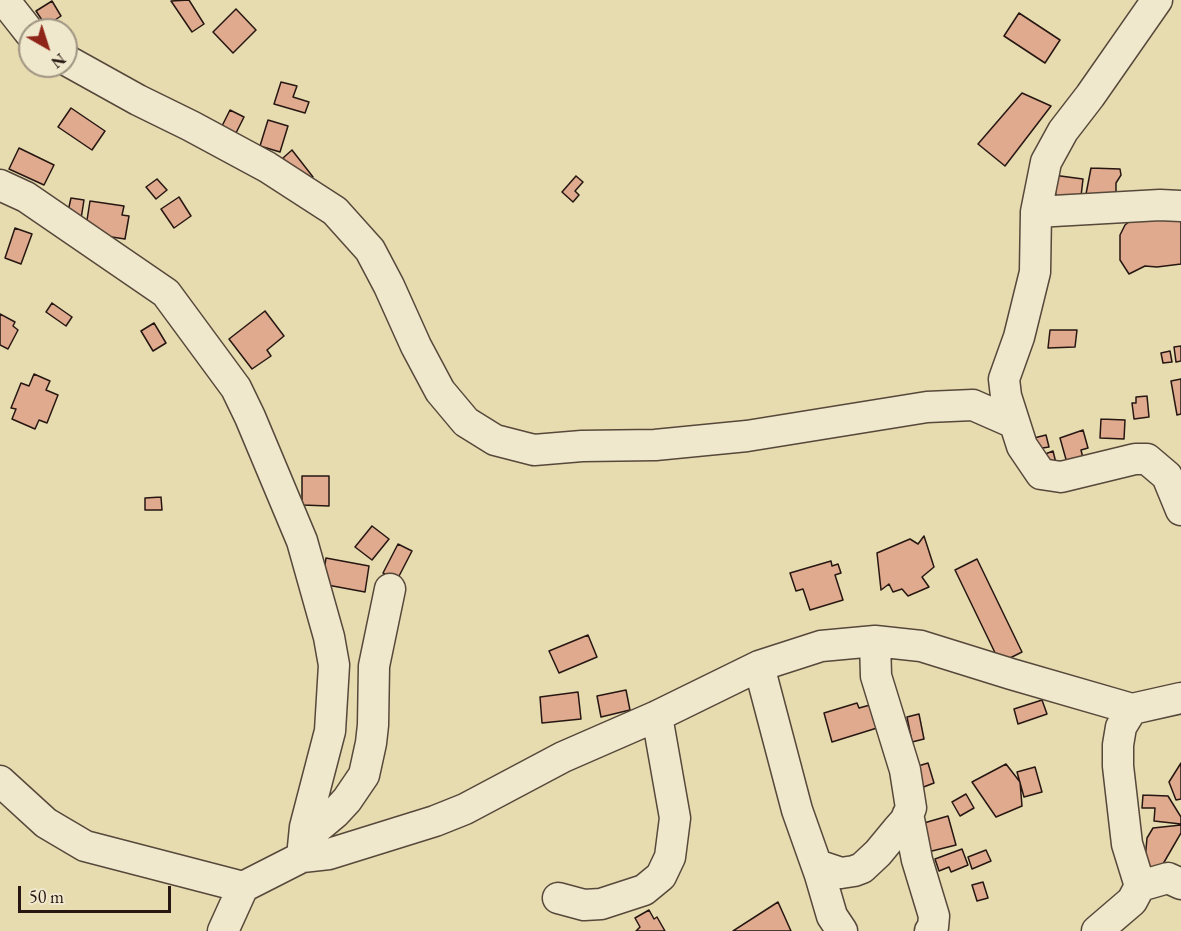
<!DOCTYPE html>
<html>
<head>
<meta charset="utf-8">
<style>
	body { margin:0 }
	#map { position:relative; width:1181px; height:931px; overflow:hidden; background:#e7dbb0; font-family:"EB Garamond",serif }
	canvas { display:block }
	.north { position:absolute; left:18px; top:18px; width:60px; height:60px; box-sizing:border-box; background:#efe8cc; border:2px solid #9f9482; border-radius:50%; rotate:141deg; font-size:16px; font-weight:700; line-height:24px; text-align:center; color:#261712 }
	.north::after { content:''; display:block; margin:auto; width:21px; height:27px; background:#8f2418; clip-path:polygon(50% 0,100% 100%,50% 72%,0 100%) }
	.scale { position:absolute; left:18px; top:886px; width:153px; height:27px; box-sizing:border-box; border:3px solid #261712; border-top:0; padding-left:8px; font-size:18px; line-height:21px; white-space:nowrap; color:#261712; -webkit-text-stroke:4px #efe8cc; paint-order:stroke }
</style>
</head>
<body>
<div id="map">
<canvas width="1181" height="931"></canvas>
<div class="north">N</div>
<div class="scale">50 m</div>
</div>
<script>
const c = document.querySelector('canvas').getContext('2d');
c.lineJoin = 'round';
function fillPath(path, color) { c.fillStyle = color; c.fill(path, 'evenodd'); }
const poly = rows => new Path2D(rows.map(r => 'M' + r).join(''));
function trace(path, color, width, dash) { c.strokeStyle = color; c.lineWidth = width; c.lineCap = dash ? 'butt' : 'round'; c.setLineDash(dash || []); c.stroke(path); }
const building = poly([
	[189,0,204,24,192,32,171,1,189,0],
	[52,1,61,16,46,26,36,11,52,1],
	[236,9,256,30,233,53,213,32,236,9],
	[1019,13,1060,40,1045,63,1004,36,1019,13],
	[281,82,297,86,293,97,309,102,305,113,274,104,281,82],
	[1022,93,1051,106,1005,166,978,144,1022,93],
	[71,108,105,131,92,150,58,127,71,108],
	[230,110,244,117,235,135,221,128,230,110],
	[268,120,288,126,280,152,260,146,268,120],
	[19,148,54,165,44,185,9,169,19,148],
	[292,150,313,177,303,184,283,158,292,150],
	[1091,168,1120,169,1121,175,1116,183,1116,200,1086,194,1091,168],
	[1053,175,1083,179,1080,205,1057,203,1053,175],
	[576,176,583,182,575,191,579,195,573,202,562,192,576,176],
	[157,179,167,190,156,199,146,187,157,179],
	[179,197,191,216,174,228,161,209,179,197],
	[71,198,84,200,81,219,67,216,71,198],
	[90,201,124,206,122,215,129,216,125,239,85,233,90,201],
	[1135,217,1181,219,1181,264,1157,267,1145,266,1129,274,1120,260,1120,235,1125,225,1135,217],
	[15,228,32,234,21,264,5,258,15,228],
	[52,303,72,317,66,326,46,312,52,303],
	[265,311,284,336,267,350,271,356,252,369,229,339,265,311],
	[0,314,15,322,13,326,18,330,8,349,0,345,0,314],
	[154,323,166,343,153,351,141,331,154,323],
	[1050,330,1077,330,1075,347,1048,348,1050,330],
	[1181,346,1181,361,1176,362,1174,347,1181,346],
	[1170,351,1172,362,1163,363,1161,353,1170,351],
	[34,374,50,381,46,390,58,395,47,423,39,420,35,429,12,419,16,409,11,408,21,383,29,386,34,374],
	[1181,379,1181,414,1177,415,1171,381,1181,379],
	[1147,396,1149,417,1134,419,1132,403,1136,403,1136,397,1147,396],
	[1101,419,1125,420,1124,439,1100,438,1101,419],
	[1083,430,1088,448,1081,450,1083,458,1067,463,1060,438,1083,430],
	[1046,435,1049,447,1036,449,1034,438,1046,435],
	[1053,451,1056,463,1044,467,1040,456,1053,451],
	[302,476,329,476,329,506,302,505,302,476],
	[161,497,162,510,145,510,145,498,161,497],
	[372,526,389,539,372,560,355,547,372,526],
	[924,536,934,567,922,577,929,587,908,596,902,589,893,592,889,584,881,590,877,553,910,539,918,544,924,536],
	[398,544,412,551,397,580,383,573,398,544],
	[326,558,369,566,365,592,322,584,326,558],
	[977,559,1022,652,1000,663,955,570,977,559],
	[831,561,832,566,838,564,841,573,835,575,843,600,810,610,803,589,796,591,790,573,831,561],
	[588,635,597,657,559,673,549,651,588,635],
	[626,690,630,710,601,717,597,696,626,690],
	[578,692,581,719,542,723,540,697,578,692],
	[1042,700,1047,714,1018,724,1014,709,1042,700],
	[857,703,859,708,870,705,877,728,832,742,824,713,857,703],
	[919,714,924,739,912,742,907,717,919,714],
	[928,763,934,783,921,788,915,767,928,763],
	[1181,763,1181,799,1176,800,1169,782,1181,763],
	[1006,764,1020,782,1022,806,996,817,972,782,1006,764],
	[1035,767,1042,792,1024,797,1017,772,1035,767],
	[966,794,974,808,960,816,952,802,966,794],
	[1143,795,1168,796,1181,817,1181,824,1154,821,1155,808,1142,808,1143,795],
	[948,816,956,845,924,853,924,823,948,816],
	[1181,825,1181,833,1163,864,1144,871,1147,838,1153,828,1181,825],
	[962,849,968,865,951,872,949,867,939,871,935,859,962,849],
	[986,850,991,861,972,869,968,857,986,850],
	[983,882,988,898,977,901,972,885,983,882],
	[778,902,791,931,733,931,778,902],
	[649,910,654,919,657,917,665,931,636,931,640,927,635,918,649,910]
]);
fillPath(building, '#dfaa8d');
trace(building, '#261712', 1.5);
const minor = poly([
	[4,0,30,33],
	[1157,0,1090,96,1063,131,1046,162,1036,212,1035,272,1019,337,1004,379,1006,396,1022,446,1041,474,1061,477,1135,459,1147,459,1167,476,1181,510],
	[66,60,138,100,191,126,267,167,335,211,370,250,389,286,416,346,440,391,466,422,495,440,534,450,582,446,655,445,747,436,927,407,973,405,1014,423],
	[0,185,26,197,166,293,236,388,250,417,302,541,329,637,334,665,330,731,305,827,302,857],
	[1036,212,1160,205,1181,206],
	[759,666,797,810,820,875,832,916,842,931],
	[0,781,46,823,85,846,243,887],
	[908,814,917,860,934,916,933,927,930,931],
	[304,839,335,813,347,800,364,775,371,743,373,725,374,666,390,589],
	[817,865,841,873,854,871,862,868,878,853,897,830,905,821,911,808,905,770,876,676,875,641],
	[1140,886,1168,878,1181,884],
	[558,898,584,905,601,904,644,890,661,876,670,857,675,818,657,716],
	[223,931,243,887,302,857,329,854,435,821,465,809,563,757,657,716,759,666,821,646,875,641,921,646,1011,674,1132,709,1181,698],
	[1097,931,1132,901,1140,886,1127,844,1118,766,1118,745,1121,727,1132,709]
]);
trace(minor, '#56483a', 33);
trace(minor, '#efe8cc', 30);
</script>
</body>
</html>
